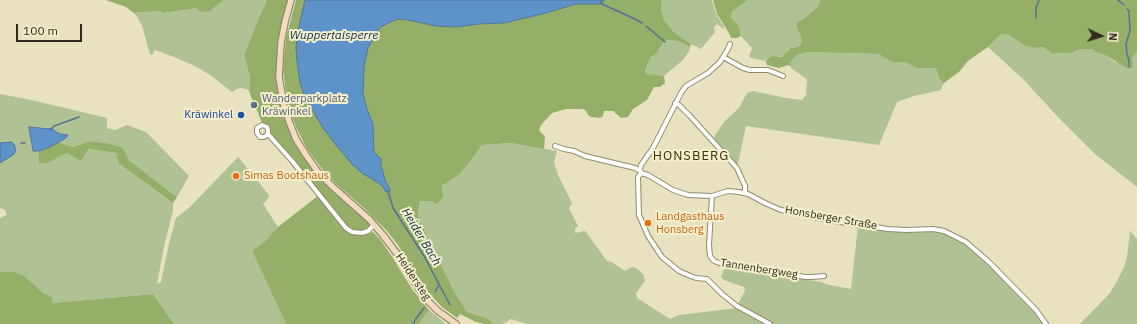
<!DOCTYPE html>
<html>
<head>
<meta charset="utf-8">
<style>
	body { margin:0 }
	#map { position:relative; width:1137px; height:324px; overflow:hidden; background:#e8e2c1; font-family:"IBM Plex Sans",sans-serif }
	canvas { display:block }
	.north { position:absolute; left:1081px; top:16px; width:40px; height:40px; -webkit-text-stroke:3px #f6efce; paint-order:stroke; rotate:94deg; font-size:11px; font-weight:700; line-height:16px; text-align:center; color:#2f2c1f }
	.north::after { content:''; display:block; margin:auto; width:14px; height:18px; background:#2f2c1f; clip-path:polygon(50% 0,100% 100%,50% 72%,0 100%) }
	.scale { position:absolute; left:16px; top:24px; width:66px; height:18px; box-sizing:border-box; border:2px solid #2f2c1f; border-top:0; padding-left:5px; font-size:12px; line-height:14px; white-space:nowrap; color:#2f2c1f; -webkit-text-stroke:3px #f6efce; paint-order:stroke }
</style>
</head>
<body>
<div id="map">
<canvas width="1137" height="324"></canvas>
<div class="north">N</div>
<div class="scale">100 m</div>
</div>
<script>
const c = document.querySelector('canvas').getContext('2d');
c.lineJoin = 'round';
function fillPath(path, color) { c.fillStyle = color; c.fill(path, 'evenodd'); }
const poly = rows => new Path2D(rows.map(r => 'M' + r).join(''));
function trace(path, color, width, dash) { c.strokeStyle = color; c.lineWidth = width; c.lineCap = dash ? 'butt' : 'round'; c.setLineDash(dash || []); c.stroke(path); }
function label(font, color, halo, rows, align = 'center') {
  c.font = font + ' "IBM Plex Sans",sans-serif'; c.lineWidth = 4; c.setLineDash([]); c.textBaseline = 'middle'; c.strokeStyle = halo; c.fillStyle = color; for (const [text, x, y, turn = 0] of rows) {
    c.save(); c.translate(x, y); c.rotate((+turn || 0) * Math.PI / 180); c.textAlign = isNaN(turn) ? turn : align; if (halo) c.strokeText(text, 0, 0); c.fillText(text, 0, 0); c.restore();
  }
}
fillPath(poly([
	[224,0,267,0,258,20,244,55,250,77,250,94,248,90,242,88,236,89,232,92,210,75,195,66,174,57,155,50,152,55,150,54,142,26,138,18,134,13,159,11,164,13,197,8,210,11],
	[662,0,712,0,716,14,724,27,724,29,717,24,714,27,715,32,701,49,691,44,674,32,664,20,661,10],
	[748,0,820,0,818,6,805,18,799,21,797,28,801,38,802,43,800,45,797,47,790,48,782,57,778,56,770,57,766,61,751,58,749,56,752,48,741,36,739,26,731,17,733,11],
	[1004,34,1009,35,1036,48,1043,47,1055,54,1059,53,1072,53,1079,49,1093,49,1095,52,1105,55,1115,62,1132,64,1132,58,1137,51,1137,187,1095,154,1058,117,1024,80,988,47,999,36],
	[672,40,680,42,690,47,689,51,683,60,664,76,658,75,648,76,645,73,647,66,650,58,657,53,664,41],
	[808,52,878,54,894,63,899,62,905,62,916,68,935,68,937,71,938,76,941,81,944,83,941,90,914,96,897,102,879,145,746,126,737,168,713,141,715,135,725,121,739,108,747,93,753,91,786,98,802,100,806,95,807,79,792,69,790,66,790,63,797,55],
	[0,94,27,99,107,118,107,128,115,130,127,125,146,132,189,176,177,197,129,160,123,148,90,141,73,147,58,142,66,138,68,135,60,134,56,132,53,129,42,127,29,127,33,151,39,151,39,163,48,163,67,153,88,149,116,153,118,163,173,203,173,211,165,242,157,284,161,282,169,243,176,218,190,207,238,157,269,195,268,199,263,204,278,227,265,241,252,251,286,324,174,324,153,294,52,303,52,297,43,293,34,286,14,272,0,272,0,218,7,215,5,210,0,208,0,163,4,161,5,143,0,143],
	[511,143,557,151,554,162,558,175,572,203,569,208,578,226,575,229,575,233,585,231,586,232,607,261,612,262,625,271,632,267,636,268,643,274,645,281,636,293,637,298,670,319,679,315,737,308,768,324,527,324,511,319,503,324,493,324,489,319,467,312,455,293,425,232,418,215,420,201,433,201,444,196,442,189,442,186,460,174,472,159,482,145],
	[858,226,944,232,965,243,988,262,1034,311,1044,324,771,324,738,304,745,291,744,287,724,280,721,277,723,271,726,268,735,268,821,282,829,285,851,289],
	[1130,231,1137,239,1137,324,1080,324,1110,293,1117,281,1124,267,1127,257],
	[429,310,446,324,419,324]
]), '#b0c293');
fillPath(poly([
	[106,0,224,0,210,11,203,12,199,11,197,8,164,13,159,11,134,13,126,7],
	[267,0,291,0,279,61,287,114,309,160,374,225,368,231,350,231,263,125,250,94,250,77,244,55,258,20],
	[296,0,305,0,297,35,296,49,297,61,300,83,304,95,308,103,313,110,373,179,383,187,390,190,385,180,381,165,381,159,374,152,373,124,367,109,363,94,364,67,368,48,378,30,381,27,390,22,398,19,408,20,436,26,456,27,479,24,504,23,546,13,576,4,600,4,602,3,604,0,662,0,661,10,664,20,674,32,691,44,690,47,680,42,672,40,664,41,657,53,650,58,647,66,645,72,648,75,652,74,664,76,665,83,660,87,654,87,647,100,641,104,633,109,628,117,621,118,613,111,604,111,603,116,600,118,591,117,588,115,586,111,583,109,566,109,552,113,541,125,539,130,545,137,544,149,511,143,482,145,472,159,460,174,442,186,442,189,444,196,440,201,436,204,432,201,420,201,418,215,425,232,455,293,467,312,489,319,493,324,485,324,476,322,460,314,457,318,442,307,425,289,398,245,387,231,363,207,335,183,322,169,307,149,297,129,291,114,286,92,283,70,286,38],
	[713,0,748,0,733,11,731,17,739,26,741,36,737,38,731,38,729,33,717,14],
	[820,0,1137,0,1137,51,1132,58,1133,67,1132,68,1128,68,1125,67,1105,55,1095,52,1093,49,1079,49,1072,53,1059,53,1053,54,1049,51,1043,47,1036,48,1026,46,1009,35,1004,34,999,36,988,47,968,61,960,71,944,83,941,81,938,76,937,71,935,68,916,68,905,62,899,62,894,63,878,54,808,52,797,55,790,63,790,66,788,65,779,68,767,65,766,61,770,57,773,56,782,57,784,55,785,52,787,52,790,48,797,47,800,45,802,42,801,38,797,28,797,22,805,18,818,6],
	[90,141,110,144,123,148,129,160,177,197,173,203,118,163,116,153,88,149,81,161,67,153,48,163,39,163,39,151,50,147,58,142,73,147],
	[319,195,349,233,363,235,373,232,380,239,393,258,412,289,429,310,419,324,286,324,252,251,265,241,278,227],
	[0,272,14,272,24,276,43,293,52,297,52,303,153,294,174,324,0,324]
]), '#96af68');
const water = poly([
	[305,0,604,0,602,4,576,4,546,13,504,23,479,24,456,27,436,26,408,20,398,19,390,22,381,27,378,30,368,48,364,67,363,94,367,109,373,124,374,152,381,159,381,165,385,180,390,190,389,192,386,192,383,187,377,182,362,173,352,164,336,145,323,128,304,95,300,83,297,61,296,49,297,35,305,0],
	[29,127,53,129,56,132,60,134,68,135,66,138,50,147,39,151,33,151,29,127],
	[11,142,14,144,16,151,13,155,0,163,0,143,11,142]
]);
fillPath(water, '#5e93ca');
trace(water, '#507497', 1);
trace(poly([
	[600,0,602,4,635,19,642,23],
	[1118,0,1124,5],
	[1127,9,1129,11,1130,31,1126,44,1127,54,1129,61,1129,67],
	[1036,18,1036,8,1039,0],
	[646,26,665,42],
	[50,130,54,126,79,117],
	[21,143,25,143],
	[388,191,393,208,424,256,450,305],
	[435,292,439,285],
	[413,324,415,320,424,308]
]), '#507497', 1.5);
const minor = poly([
	[723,57,743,68,750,70,768,70,783,76],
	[675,103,679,105,690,116,737,168,745,186,745,193],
	[268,134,264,137,260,137,257,133,257,128,262,125,267,127,268,130,268,134,293,162,346,228,352,232,362,233,368,231,374,225],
	[555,146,564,149,574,151,585,156,635,168,640,171],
	[641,173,648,175,673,190,688,195,712,196,728,191,739,192,748,194,767,204,781,210,828,220,888,229,906,230,933,229,944,231,966,242,989,262,1036,310,1046,324],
	[641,173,638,177,639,215,648,236,662,257,679,271,688,275,696,278,707,279,722,294,737,306,770,324],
	[641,173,640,169,641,165,653,148,681,93,686,86,708,73,720,62,728,49,730,44],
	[712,196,709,245,710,256,714,261,722,264,805,277,812,277,824,276]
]);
const secondary = poly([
	[291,0,285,22,281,43,279,77,284,106,290,124,296,139,306,155,318,172,333,187,369,219,383,235,398,255,417,286,426,299,438,311,456,324]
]);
trace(minor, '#918b6c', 6);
trace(secondary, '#918b6c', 8);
trace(minor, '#fff', 4);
trace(secondary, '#f4dac0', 5.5);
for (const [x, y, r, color] of [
	[254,105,4,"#5c6f8a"],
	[241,115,4,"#1a4fb4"],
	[236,176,4,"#e8710a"],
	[648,223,4,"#e8710a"]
]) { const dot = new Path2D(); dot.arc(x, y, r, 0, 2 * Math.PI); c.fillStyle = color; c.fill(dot); trace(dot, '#f6efce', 1.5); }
label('11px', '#4e5e75', '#f6efce', [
	["Wanderparkplatz",262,99],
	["Kräwinkel",262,112]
], 'left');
label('11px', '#164399', '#f6efce', [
	["Kräwinkel",233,115]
], 'right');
label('11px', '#c56008', '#f6efce', [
	["Simas Bootshaus",244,176],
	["Landgasthaus",656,217],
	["Honsberg",656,230]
], 'left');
label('11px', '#2f2c1f', '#f6efce', [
	["Honsberger Straße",831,218,10],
	["Tannenbergweg",759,269,9],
	["Heidersteg",413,277,56]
]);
label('italic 12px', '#083054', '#f6efce', [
	["Wuppertalsperre",334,36],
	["Heider Bach",421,237,59]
]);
c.letterSpacing = '1px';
label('13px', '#3d3106', '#f6efce', [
	["HONSBERG",691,156]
]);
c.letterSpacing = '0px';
</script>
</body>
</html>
